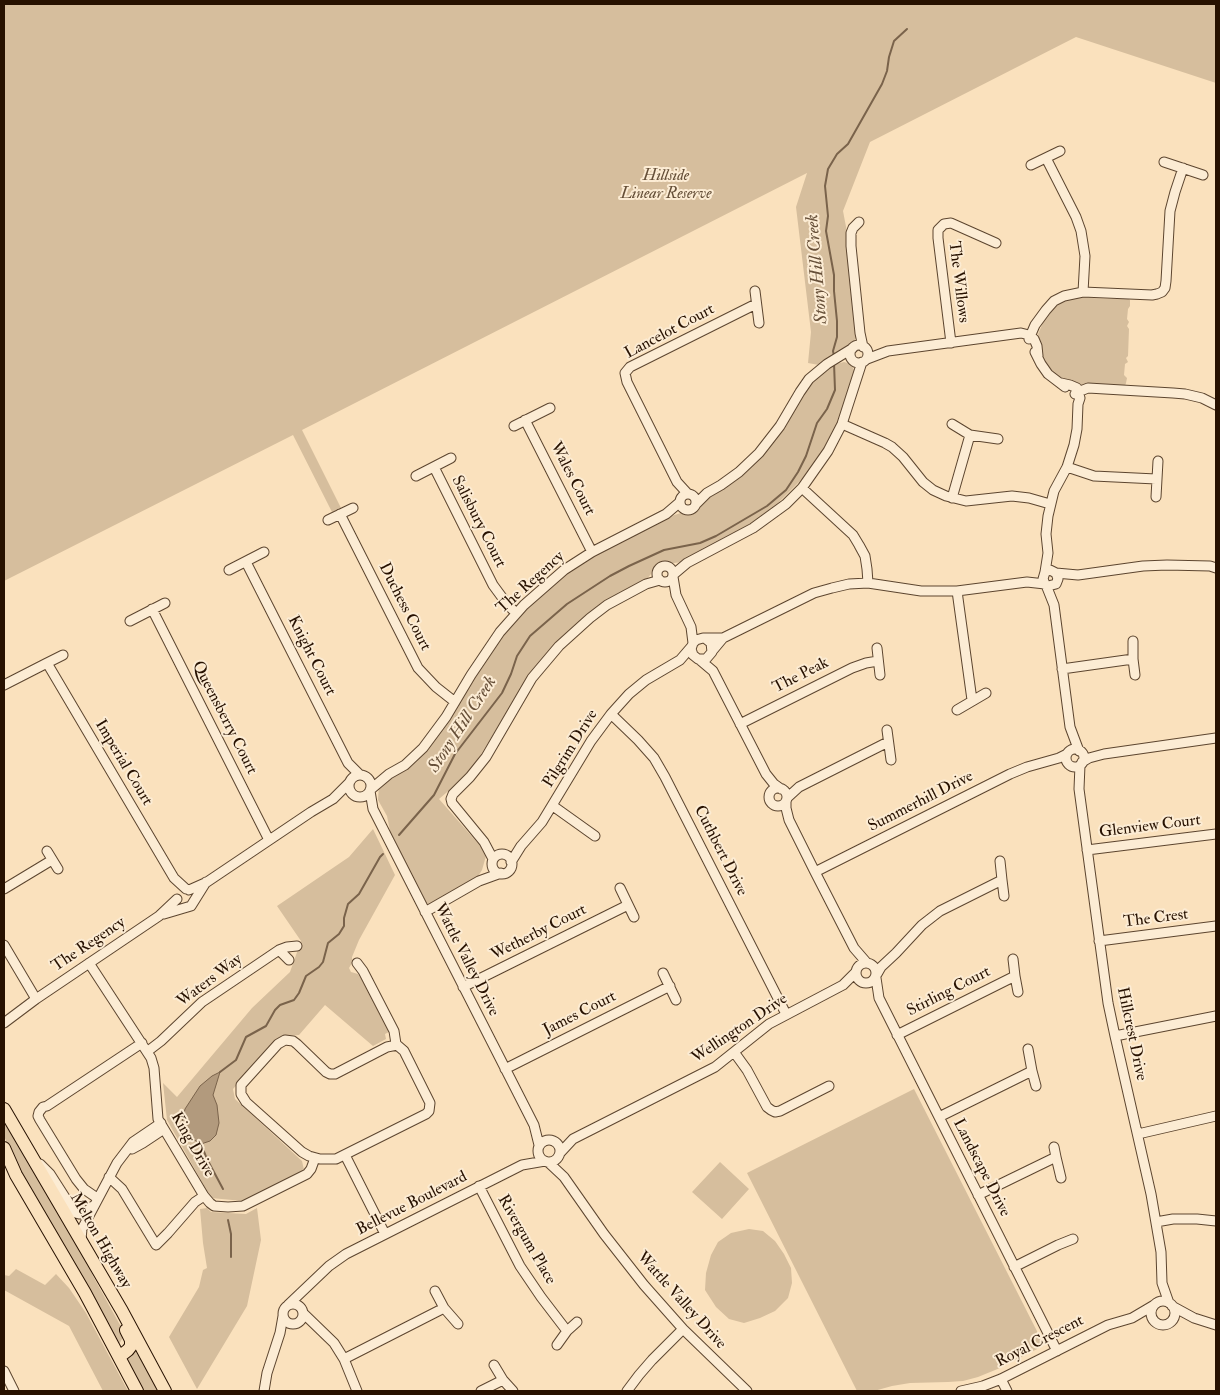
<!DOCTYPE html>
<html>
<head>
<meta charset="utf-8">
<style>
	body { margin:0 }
	#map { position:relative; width:1220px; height:1395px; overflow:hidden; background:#fae1bd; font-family:"IM FELL Double Pica",serif }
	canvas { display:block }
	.frame { position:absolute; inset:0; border:5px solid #271100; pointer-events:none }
</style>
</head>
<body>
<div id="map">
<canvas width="1220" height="1395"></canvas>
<div class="frame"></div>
</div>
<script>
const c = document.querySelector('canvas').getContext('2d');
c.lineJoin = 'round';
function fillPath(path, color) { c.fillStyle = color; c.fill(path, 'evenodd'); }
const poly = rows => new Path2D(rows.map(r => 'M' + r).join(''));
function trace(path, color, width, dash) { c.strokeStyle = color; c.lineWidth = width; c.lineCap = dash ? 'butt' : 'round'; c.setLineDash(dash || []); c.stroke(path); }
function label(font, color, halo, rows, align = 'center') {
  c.font = font + ' "IM FELL Double Pica",serif'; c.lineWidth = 4; c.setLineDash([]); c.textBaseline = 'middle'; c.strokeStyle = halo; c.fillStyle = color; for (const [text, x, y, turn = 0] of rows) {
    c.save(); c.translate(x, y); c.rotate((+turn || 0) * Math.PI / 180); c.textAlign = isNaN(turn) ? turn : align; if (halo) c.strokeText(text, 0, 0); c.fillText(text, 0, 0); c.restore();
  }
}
fillPath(poly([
	[4,4,1216,4,1216,83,1076,37,870,142,843,211,847,232,857,333,856,338,850,347,819,365,808,363,811,332,796,207,807,173,302,430,341,508,332,512,293,435,4,581],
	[1089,296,1092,298,1116,299,1119,297,1127,298,1130,300,1130,306,1128,309,1127,319,1129,322,1127,326,1129,329,1128,356,1126,358,1128,362,1125,364,1124,375,1127,378,1126,383,1125,386,1120,387,1118,385,1099,384,1096,386,1083,387,1064,380,1054,373,1049,369,1041,354,1038,334,1046,316,1059,303,1073,297],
	[844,362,851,364,854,370,852,385,849,395,832,439,814,467,771,510,737,532,704,551,682,562,658,565,647,579,603,604,567,632,551,649,520,691,473,767,460,781,439,799,482,848,486,856,482,870,477,878,435,903,428,904,421,900,392,841,387,816,378,800,379,785,401,772,424,751,449,720,489,654,506,629,526,606,570,570,594,554,668,517,681,513,690,513,695,511,702,500,736,480,750,468,769,448,782,431,803,394,815,379,836,364],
	[373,829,395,875,359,940,352,957,352,963,349,968,351,972,358,974,366,987,389,1032,385,1034,386,1039,373,1046,325,1005,299,1035,282,1036,233,1089,235,1099,302,1161,304,1170,243,1201,211,1198,167,1120,163,1083,177,1097,252,1008,290,972,301,941,277,906,349,857],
	[914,1089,1043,1343,1041,1347,1000,1368,978,1377,963,1381,948,1382,910,1383,892,1386,874,1391,857,1391,747,1173],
	[4,1117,79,1245,93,1276,125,1334,118,1346,15,1162,4,1136],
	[720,1162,749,1189,722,1219,692,1192],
	[207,1208,211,1212,246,1214,257,1208,261,1240,247,1306,197,1389,169,1337,199,1287,203,1270,207,1268,203,1243,200,1209],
	[749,1229,763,1231,775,1241,784,1254,791,1268,792,1283,788,1298,775,1311,760,1318,744,1323,729,1319,716,1307,705,1290,706,1273,711,1255,718,1242,731,1233],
	[16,1269,45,1285,56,1274,69,1288,86,1313,128,1391,103,1391,69,1326,4,1290,4,1275,9,1276],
	[134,1345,161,1391,141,1391,124,1358]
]), '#d6be9d');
const water = poly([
	[220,1072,213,1095,217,1105,219,1123,216,1135,210,1141,201,1144,191,1138,182,1122,185,1109,200,1086,212,1076,220,1072]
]);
fillPath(water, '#b29a7d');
trace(water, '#7a634b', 1);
trace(poly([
	[834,356,833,351,837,337,837,321,834,291,834,275,826,231,828,216,825,186,828,169,837,154,848,144,882,84,887,71,889,57,894,41,907,29],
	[399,835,434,795,455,754,502,693,511,674,517,656,530,636,567,604,610,576,629,566,664,550,700,543,716,536,767,506,786,490,798,472,806,456,817,423,827,409,835,390,834,363],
	[220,1072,236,1060,246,1037,266,1026,275,1010,280,1005,294,1000,299,993,306,976,319,967,323,962,328,943,339,934,344,926,344,918,348,904,359,894,380,857,383,854],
	[201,1144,207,1159,223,1189],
	[228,1220,231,1234,231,1257]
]), '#7a634b', 2);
const minor = poly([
	[1046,158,1076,217,1081,231,1085,256,1083,292],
	[1164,162,1203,175],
	[1031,165,1060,151],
	[859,222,853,228,851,233,851,246,860,333,863,347],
	[755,291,759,323],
	[1029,339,1035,325,1046,310,1054,301,1064,296,1083,292,1152,295,1157,294,1162,292,1165,288,1166,281,1170,211,1175,192,1183,168],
	[951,343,938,238,938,230,944,224,951,223,996,243],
	'850 354a9 9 0 1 1 18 0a9 9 0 1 1-18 0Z',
	[1035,352,1041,364,1048,374,1065,387],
	[867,359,888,351,1021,333,1029,335,1034,339,1037,346,1038,356],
	[1075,394,1078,392,1088,388,1173,393,1185,394,1202,398,1216,405],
	[525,420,592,552],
	[842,424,885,443,892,447,903,457,923,482,933,490,946,496,966,501,1012,496,1029,498,1050,504],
	[952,424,970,435,998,439],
	[514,426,550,408],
	[434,467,493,585,507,604,516,613],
	[1067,467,1094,476,1156,479],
	[416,476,451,458],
	[802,488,853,535,859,545,865,556,867,569,868,583],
	[688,494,677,482,627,382,625,373,630,367,756,304],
	'680 502a8 8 0 1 1 16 0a8 8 0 1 1-16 0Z',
	[1156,497,1158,461],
	[952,498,970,435],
	[696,504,707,493,721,485,739,472,759,453,780,426,800,392,809,379,827,364,853,348],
	[340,514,418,668,436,687,455,702],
	[328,520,353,508],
	[246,562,348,763,360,775],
	'657 574a8 8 0 1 1 16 0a8 8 0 1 1-16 0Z',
	[229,570,264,552],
	[1045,572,1050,570,1056,573,1058,579,1056,584,1048,586,1045,584,1043,579,1045,572,1048,553,1046,534,1048,516,1054,491,1067,467,1074,445,1077,429,1078,404,1080,398,1077,388,1070,385,1061,383],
	[1056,573,1078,575,1143,566,1167,565,1210,566,1216,568],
	[674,574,687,563,753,528,786,504,802,488,828,451,842,424,862,362],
	[673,577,676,595,691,627,693,643],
	[1046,585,1054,605,1070,727,1079,751],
	[957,591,972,700],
	[152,609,269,840],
	[130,621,165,603],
	[706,639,711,643,712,652,706,659,698,659,693,655,691,649,693,643,696,640,703,638,723,638],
	[877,648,880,675],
	[713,650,723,638,814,593,832,588,849,584,868,583,921,591,957,591,1027,582,1045,584],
	[63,655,47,663,174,878,186,889],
	[1133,659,1135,675],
	[700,660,713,671,766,774,774,784,781,789],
	[1062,669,1133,659,1133,641],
	[4,685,47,663],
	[957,710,986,693],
	[611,714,638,740,654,758,665,777,786,1014],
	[740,724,852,668,866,663,878,661],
	[887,730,891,760],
	'1066 758a9 9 0 1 1 18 0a9 9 0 1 1-18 0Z',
	[1082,762,1089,758,1104,754,1216,738],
	[1080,765,1079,789,1108,1003,1115,1036,1151,1194,1161,1252,1162,1283,1169,1303],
	'349 786a11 11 0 1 1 22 0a11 11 0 1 1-22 0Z',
	'769 797a9 9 0 1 1 18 0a9 9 0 1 1-18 0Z',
	[370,790,389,774,405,765,423,748,446,717,471,675,500,632,524,605,564,570,592,552,666,514,680,502],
	[370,791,373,809,534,1125,539,1145],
	[787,798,799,787,888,742],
	[786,801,786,808,789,820,815,872,854,948,867,963],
	[553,806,595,836],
	[1087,850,1216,834],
	[47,851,58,869],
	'492 864a10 10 0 1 1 20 0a10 10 0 1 1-20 0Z',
	[493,859,484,842,452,803,451,799,453,794,470,777,486,757,532,678,559,646,590,618,607,605,646,584,660,580],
	[511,862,521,846,542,822,591,741,611,714,629,694,646,680,680,660,692,646],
	[815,872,1010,774,1027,767,1059,758,1067,754],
	[1002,880,1004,896],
	[620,888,634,917],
	[4,889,52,860],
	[189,890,207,882,311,812,333,799,349,783],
	[425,912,479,881,501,873],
	[164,914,191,906,206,882],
	[1099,941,1216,926],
	[4,945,36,999],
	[279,950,289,960],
	'856 973a10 10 0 1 1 20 0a10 10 0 1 1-20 0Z',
	[89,963,151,1058,154,1068,158,1119,204,1196,210,1203,214,1206,228,1207,243,1206,307,1174,311,1169,315,1158],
	[357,963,363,971,394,1031,396,1044],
	[663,973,676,1000],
	[877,974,881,967,896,953,922,925,940,911,1002,880,1000,861],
	[1015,976,1018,992],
	[876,978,879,998,1057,1351],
	[463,987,628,905],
	[4,1023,36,999,159,916,177,899],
	[897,1035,1015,976,1013,959],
	[1115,1036,1216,1016],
	[285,1040,293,1041,297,1044,326,1072,330,1074,335,1074,387,1047,397,1045,404,1051,430,1103,429,1111,426,1114,336,1159,320,1159,309,1156,302,1152,246,1102,241,1094,241,1085,278,1044,285,1040],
	[148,1051,161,1041,202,1002,279,950,287,947,297,946],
	[734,1052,747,1070,767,1107,771,1110,775,1112,780,1111,829,1086],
	[505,1069,670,986],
	[1032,1071,1036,1086],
	[939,1117,1032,1071,1028,1049],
	[1138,1134,1216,1116],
	'538 1151a11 11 0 1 1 22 0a11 11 0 1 1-22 0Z',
	[132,1149,143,1143,164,1129],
	[560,1153,573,1139,715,1067,769,1024,843,985,856,972],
	[345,1155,385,1234],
	[1056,1157,1061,1178],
	[548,1162,564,1177,604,1234,644,1285,683,1329,747,1391],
	[40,1164,50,1174,75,1213,79,1214,85,1213,93,1206],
	[109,1177,122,1189,156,1245,168,1233,195,1202,204,1196],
	[479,1186,520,1266,541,1297,567,1331,577,1322],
	[978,1195,1056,1157,1054,1147],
	[97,1198,84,1189,76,1179,40,1120,38,1116,39,1112,43,1107,47,1106,142,1043],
	[1156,1222,1173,1219,1197,1219,1216,1221],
	[81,1239,82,1229,117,1163,133,1142,161,1123],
	[1014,1267,1058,1245,1073,1239],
	'1151 1313a12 12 0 1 1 24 0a12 12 0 1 1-24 0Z',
	'283 1314a10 10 0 1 1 20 0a10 10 0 1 1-20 0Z',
	[288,1305,329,1266,346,1254,522,1165,545,1161],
	[1172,1306,1194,1318,1216,1325],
	[444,1308,458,1324],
	[303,1313,334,1343,344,1359,357,1391],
	[557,1345,567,1331],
	[344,1359,444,1308,435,1291],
	[4,1371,14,1391],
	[1001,1379,1007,1391],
	[503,1380,513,1391],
	[264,1391,267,1373,280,1333,283,1316],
	[481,1391,503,1380,494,1365],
	[627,1391,639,1375,652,1360,683,1329],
	[961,1391,983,1386,1001,1379,1108,1325,1132,1318,1154,1305]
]);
const highway = poly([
	[4,1109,122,1311,165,1391],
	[4,1148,16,1175,85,1293,137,1391],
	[119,1357,128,1350,131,1346,131,1340,126,1330]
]);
trace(minor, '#5c452f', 11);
trace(highway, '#271100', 14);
trace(minor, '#fcecd4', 9);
trace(highway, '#fae1bd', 12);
label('italic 16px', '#644e37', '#fcecd4', [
	["Hillside",666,177],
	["Linear Reserve",666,195]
]);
label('16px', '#271100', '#fcecd4', [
	["The Willows",958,282,83],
	["Lancelot Court",670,332,-28],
	["Wales Court",572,479,63],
	["Salisbury Court",478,522,63],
	["The Regency",531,583,-42],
	["Duchess Court",404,607,63],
	["Knight Court",311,656,63],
	["The Peak",801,676,-27],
	["Queensberry Court",224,718,63],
	["Pilgrim Drive",571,749,-58],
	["Imperial Court",123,763,59],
	["Summerhill Drive",921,802,-27],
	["Glenview Court",1150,827,-7],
	["Cuthbert Drive",720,851,63],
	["The Crest",1156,919,-7],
	["Wetherby Court",539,933,-27],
	["The Regency",89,945,-34],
	["Wattle Valley Drive",466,960,63],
	["Waters Way",210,981,-37],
	["Stirling Court",949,992,-27],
	["James Court",580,1014,-27],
	["Wellington Drive",740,1029,-34],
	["Hillcrest Drive",1131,1034,78],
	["King Drive",192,1145,60],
	["Landscape Drive",981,1168,63],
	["Bellevue Boulevard",412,1204,-27],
	["Rivergum Place",526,1240,60],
	["Melton Highway",100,1241,60],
	["Wattle Valley Drive",681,1301,48],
	["Royal Crescent",1040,1342,-27]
]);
label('italic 18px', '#664f38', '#fcecd4', [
	["Stony Hill Creek",818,269,-95],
	["Stony Hill Creek",463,725,-57]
]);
</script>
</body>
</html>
